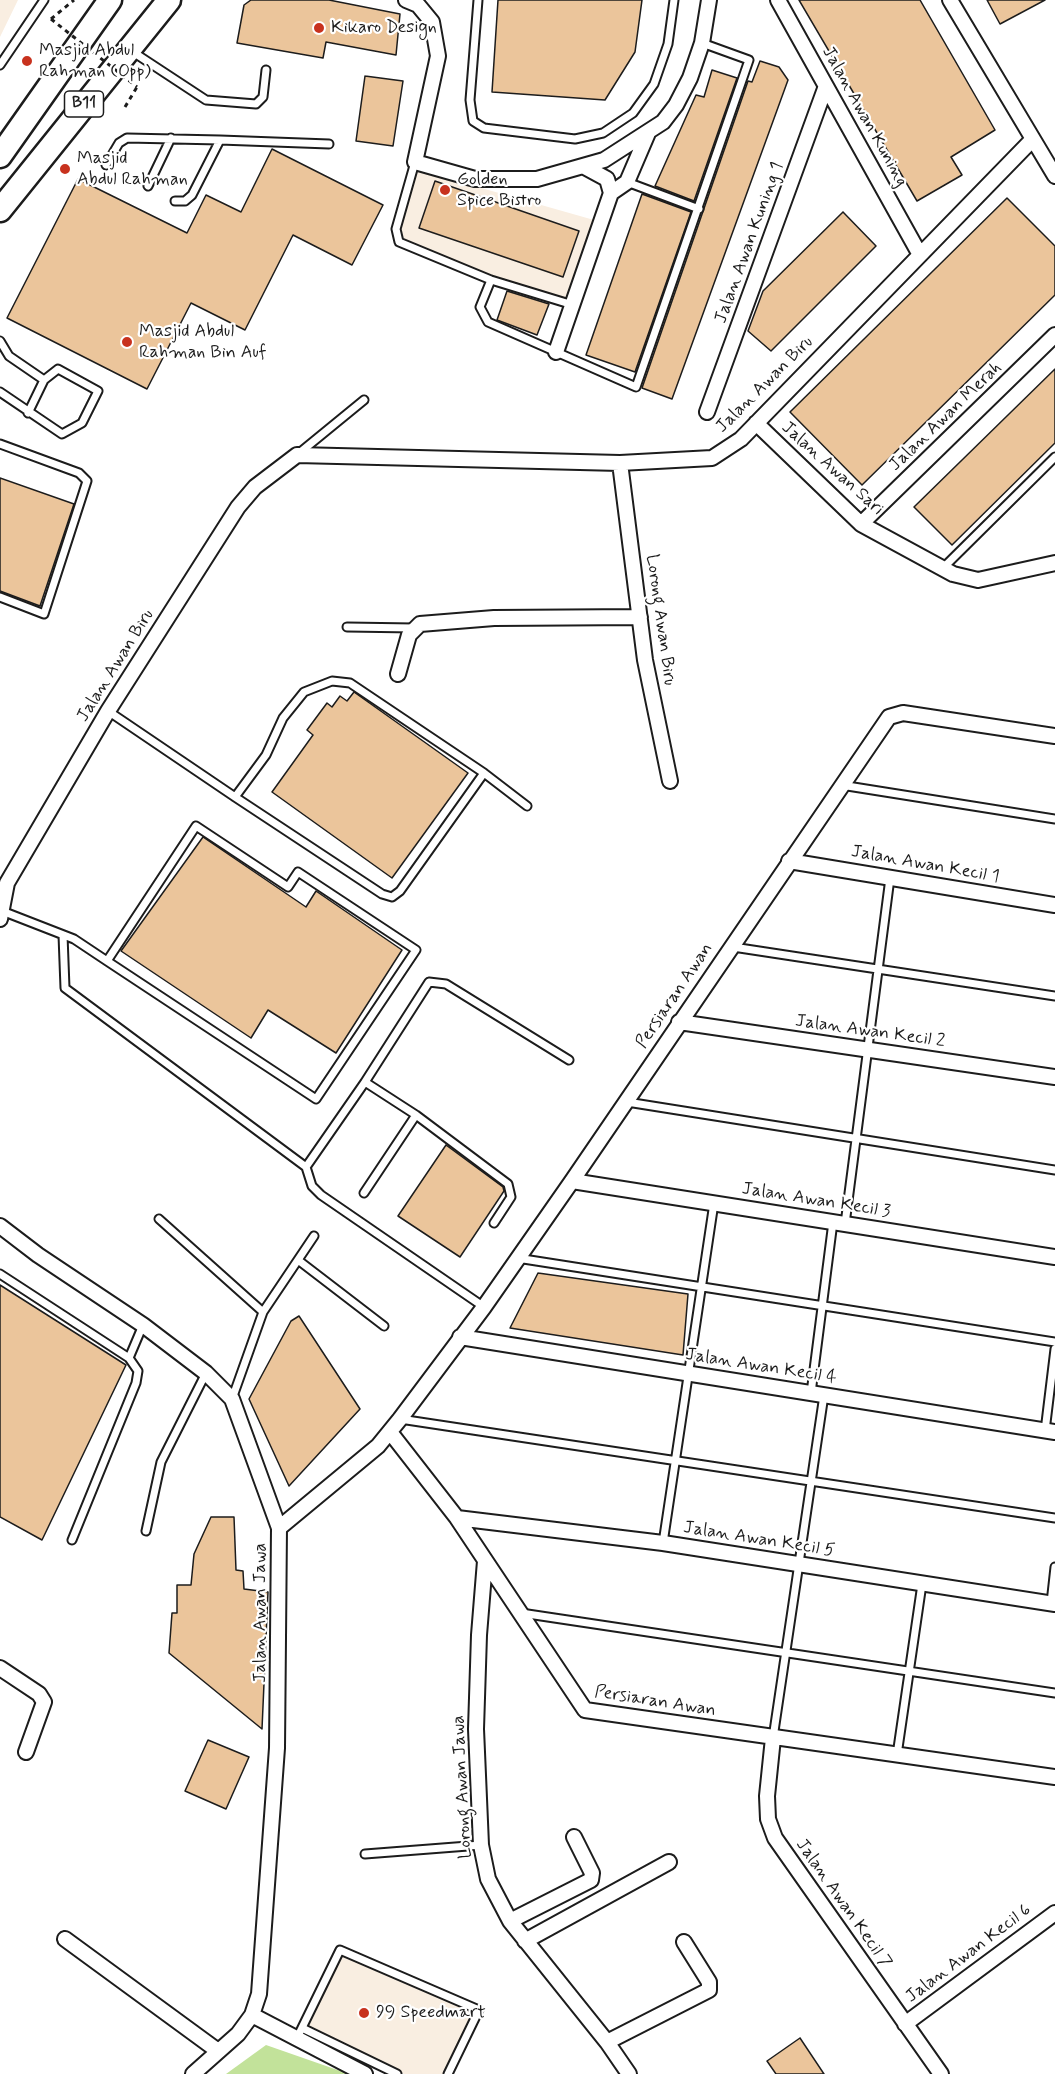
<!DOCTYPE html>
<html>
<head>
<meta charset="utf-8">
<style>
	body { margin:0 }
	canvas { display:block; background:#fff }
</style>
</head>
<body>
<canvas width="1055" height="2074"></canvas>
<script>
const c = document.querySelector('canvas').getContext('2d');
c.lineJoin = 'round';
function fillPath(path, color) { c.fillStyle = color; c.fill(path, 'evenodd'); }
const poly = rows => new Path2D(rows.map(r => 'M' + r).join(''));
function trace(path, color, width, dash) { c.strokeStyle = color; c.lineWidth = width; c.lineCap = dash ? 'butt' : 'round'; c.setLineDash(dash || []); c.stroke(path); }
function label(font, color, halo, rows, align = 'center') {
  c.font = font + ' Mynerve,sans-serif'; c.lineWidth = 4.5; c.setLineDash([]); c.textBaseline = 'middle'; c.strokeStyle = halo; c.fillStyle = color; for (const [text, x, y, turn = 0] of rows) {
    c.save(); c.translate(x, y); c.rotate((+turn || 0) * Math.PI / 180); c.textAlign = isNaN(turn) ? turn : align; if (halo) c.strokeText(text, 0, 0); c.fillText(text, 0, 0); c.restore();
  }
}
fillPath(poly([
	[0,0,18,0,0,37],
	[418,170,594,220,568,300,492,276,406,241,399,230],
	[341,1956,473,2013,444,2074,404,2074,308,2025]
]), '#f9eee1');
fillPath(poly([
	[266,2045,349,2074,226,2074]
]), '#c2e29a');
const building = poly([
	[251,0,329,0,400,14,396,55,326,42,323,58,237,43,244,5,251,0],
	[498,0,642,0,635,52,605,100,492,92,498,0],
	[799,0,920,0,995,130,951,157,962,175,917,201,799,0],
	[987,0,1045,0,1000,24,987,0],
	[760,61,779,67,788,80,672,399,642,388,748,81,752,82,760,61],
	[712,70,737,78,694,201,655,186,696,95,704,97,712,70],
	[365,76,403,81,393,146,356,141,365,76],
	[272,149,383,205,352,265,293,235,245,330,191,303,147,389,7,318,78,179,187,233,206,195,241,212,272,149],
	[435,181,579,231,563,277,419,228,435,181],
	[642,194,691,212,635,372,586,355,642,194],
	[1007,198,1055,246,1055,295,862,485,790,412,1007,198],
	[843,212,876,246,771,351,748,331,763,291,843,212],
	[507,291,549,304,537,335,497,320,507,291],
	[1055,369,1055,443,952,545,914,507,1055,369],
	[0,478,74,504,40,606,0,591,0,478],
	[354,692,468,773,392,878,272,792,313,735,307,730,327,703,332,707,340,696,347,701,354,692],
	[203,837,306,907,316,891,402,950,336,1053,268,1010,251,1038,121,951,203,837],
	[446,1145,503,1187,504,1191,460,1257,398,1216,446,1145],
	[538,1273,688,1294,683,1355,510,1328,538,1273],
	[0,1285,126,1365,42,1540,0,1517,0,1285],
	[299,1316,360,1409,289,1486,249,1399,291,1321,299,1316],
	[211,1517,234,1517,236,1570,243,1571,244,1589,268,1592,262,1729,169,1653,172,1613,177,1613,177,1585,191,1585,194,1554,211,1517],
	[208,1740,249,1757,226,1809,185,1791,208,1740],
	[800,2038,824,2074,776,2074,767,2061,800,2038]
]);
fillPath(building, '#ebc59b');
trace(building, '#1c1c1c', 1.5);
const service = poly([
	[478,0,470,100,473,121,484,128,575,139,603,133,633,113,654,84,668,44,674,0],
	[133,52,206,100,256,104,263,97,266,70],
	[0,65,44,0],
	[220,140,329,144],
	[415,162,396,229,399,242,491,280,573,305],
	[106,165,119,143,127,138,220,140,192,195,185,201,175,201],
	[627,182,699,209],
	[148,186,171,138],
	[491,280,480,307,488,322,636,387,749,60,702,43],
	[0,341,9,356,44,380,58,369,98,391,82,423,62,434,0,392],
	[28,413,44,380],
	[0,444,79,473,87,481,44,614,0,597],
	[298,454,364,400],
	[943,568,1055,457],
	[347,627,414,628],
	[108,711,235,797,382,894,392,897,400,891,484,773,350,683,332,681,304,692,283,718,266,755,235,797],
	[484,773,527,806],
	[841,785,1055,819],
	[2,911,74,939,107,961,316,1099,416,950,298,872,288,887,196,826,107,961],
	[63,935,65,988,306,1167,312,1186,321,1195,484,1307],
	[733,947,1055,996],
	[365,1082,429,982,446,984,569,1060],
	[627,1102,1055,1170],
	[306,1167,365,1082,416,1115,508,1184,511,1197,494,1223],
	[364,1193,416,1115],
	[159,1219,263,1312],
	[845,1224,890,878],
	[517,1258,1055,1342],
	[298,1260,384,1326],
	[0,1274,129,1358],
	[811,1393,833,1222],
	[232,1399,263,1312,314,1236],
	[400,1419,1055,1518],
	[1045,1431,1055,1349],
	[146,1531,161,1462,206,1373],
	[72,1540,136,1383,138,1371,129,1358,143,1325],
	[663,1543,714,1203],
	[1051,1603,1055,1567],
	[521,1613,1055,1693],
	[773,1738,824,1395],
	[897,1755,922,1584],
	[365,1854,481,1845],
	[302,2028,397,2074],
	[296,2040,340,1950,479,2010,448,2074]
]);
const minor = poly([
	[406,0,418,5,432,22,438,56,415,162,475,179,537,179,604,160,663,122,676,105,690,78,702,43,709,0],
	[778,0,919,253],
	[950,0,1055,176],
	[583,166,607,179,611,193],
	[556,352,611,193,627,182,648,133],
	[707,412,826,86],
	[756,423,861,524,953,574,978,580,1055,563],
	[620,463,645,660,670,781],
	[861,524,1055,335],
	[398,674,409,635,420,624,494,618,640,617],
	[789,861,1055,905],
	[0,919,7,883,108,711,238,507,255,487,297,455,620,463,712,458,741,439,1032,140],
	[679,1022,1055,1077],
	[572,1181,1055,1257],
	[0,1226,38,1255,143,1325,206,1373,232,1399,279,1528,277,1748,259,1994,252,2015,238,2034,193,2074],
	[460,1337,1055,1432],
	[390,1432,457,1518,585,1710,1055,1777],
	[457,1518,663,1543,1055,1604],
	[279,1528,378,1446,400,1419,484,1307,572,1181,889,717,903,713,1055,736],
	[485,1561,479,1635,476,1729,481,1845,488,1879,510,1921,607,2042,629,2074],
	[0,1668,39,1694,44,1702,26,1752],
	[773,1738,767,1796,768,1819,775,1838,941,2074],
	[510,1921,591,1880,592,1873,574,1837],
	[65,1939,218,2051],
	[525,1941,669,1862],
	[252,2015,365,2074],
	[905,2024,1055,1913],
	[607,2042,709,1990,709,1982,684,1942]
]);
const primary = poly([
	[0,156,110,0],
	[0,210,169,0]
]);
trace(service, '#1c1c1c', 11);
trace(minor, '#1c1c1c', 18);
trace(primary, '#1c1c1c', 27);
trace(poly([
	[51,19,74,0],
	[125,107,137,87]
]), '#1c1c1c', 3, [4.5, 4.5]);
trace(service, '#fff', 7);
trace(minor, '#fff', 14);
trace(primary, '#fff', 22);
trace(poly([
	[51,19,137,87]
]), '#1c1c1c', 3, [4.5, 4.5]);
for (const [x, y, r, color] of [
	[319,28,6,"#c8321e"],
	[27,61,6,"#c8321e"],
	[65,169,6,"#c8321e"],
	[445,190,6,"#c8321e"],
	[127,342,6,"#c8321e"],
	[364,2013,6,"#c8321e"]
]) { const dot = new Path2D(); dot.arc(x, y, r, 0, 2 * Math.PI); c.fillStyle = color; c.fill(dot); trace(dot, '#fff', 2); }
for (const [x, y, w] of [
	[84,104,39]
]) { const box = new Path2D(); box.roundRect(x - w / 2, y - 13, w, 26, 4.5); c.fillStyle = '#fff'; c.fill(box); trace(box, '#1c1c1c', 1.5); }
label('bold 16px', '#1c1c1c', null, [
	["B11",84,104]
]);
label('18px', '#1c1c1c', '#fff', [
	["Kikaro Design",331,28],
	["Masjid Abdul",39,51],
	["Rahman (Opp)",39,72],
	["Masjid",77,159],
	["Abdul Rahman",77,180],
	["Golden",457,180],
	["Spice Bistro",457,201],
	["Masjid Abdul",139,332],
	["Rahman Bin Auf",139,353],
	["99 Speedmart",376,2013]
], 'left');
label('18px', '#1c1c1c', '#fff', [
	["Jalan Awan Kuning",864,117,61],
	["Jalan Awan Kuning 1",750,243,-70],
	["Jalan Awan Biru",765,385,-45],
	["Jalan Awan Merah",946,417,-44],
	["Jalan Awan Sari",832,469,42],
	["Lorong Awan Biru",660,620,82],
	["Jalan Awan Biru",116,666,-58],
	["Jalan Awan Kecil 1",925,865,10],
	["Persiaran Awan",675,996,-56],
	["Jalan Awan Kecil 2",870,1032,8],
	["Jalan Awan Kecil 3",816,1201,9],
	["Jalan Awan Kecil 4",761,1367,9],
	["Jalan Awan Kecil 5",759,1540,9],
	["Jalan Awan Jawa",261,1613,-90],
	["Persiaran Awan",655,1702,9],
	["Lorong Awan Jawa",463,1787,-93],
	["Jalan Awan Kecil 7",843,1904,55],
	["Jalan Awan Kecil 6",969,1954,-37]
]);
</script>
</body>
</html>
